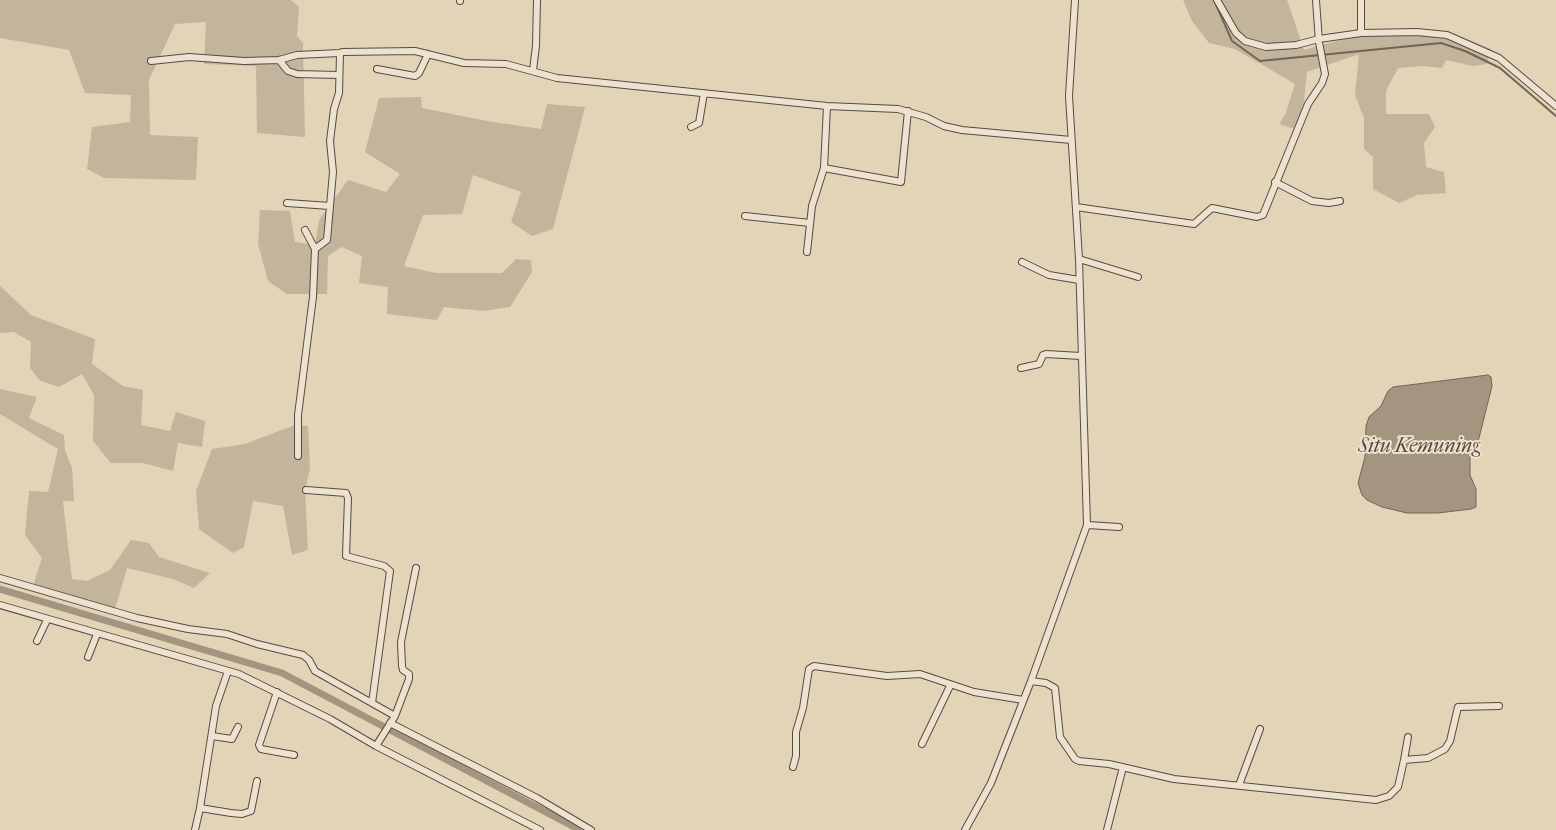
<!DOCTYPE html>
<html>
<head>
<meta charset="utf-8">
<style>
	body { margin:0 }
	canvas { display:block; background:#e3d3b7 }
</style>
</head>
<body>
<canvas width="1556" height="830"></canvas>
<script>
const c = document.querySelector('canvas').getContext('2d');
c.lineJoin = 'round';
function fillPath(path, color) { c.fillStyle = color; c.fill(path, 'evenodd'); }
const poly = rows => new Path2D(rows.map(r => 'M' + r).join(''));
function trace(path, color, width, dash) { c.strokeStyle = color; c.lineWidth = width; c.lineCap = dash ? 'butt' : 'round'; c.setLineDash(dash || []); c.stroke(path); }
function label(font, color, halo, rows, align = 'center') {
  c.font = font + ' "IM FELL French Canon",serif'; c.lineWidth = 4; c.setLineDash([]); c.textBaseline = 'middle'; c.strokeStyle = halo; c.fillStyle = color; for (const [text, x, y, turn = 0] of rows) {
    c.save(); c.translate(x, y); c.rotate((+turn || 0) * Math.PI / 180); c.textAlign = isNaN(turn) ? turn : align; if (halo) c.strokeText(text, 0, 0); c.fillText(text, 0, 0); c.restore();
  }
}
fillPath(poly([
	[0,0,291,0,299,7,297,36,303,43,305,137,257,133,256,66,204,64,206,22,175,24,149,80,150,135,198,137,196,180,104,178,87,169,92,127,130,122,131,95,85,93,69,50,0,38],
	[1183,0,1287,0,1304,50,1380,29,1459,36,1491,49,1487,64,1473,66,1446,60,1442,68,1423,66,1398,68,1386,91,1386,114,1429,114,1435,127,1424,143,1426,167,1444,172,1446,193,1417,195,1399,203,1373,189,1373,157,1364,149,1364,118,1355,95,1359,54,1307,72,1301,131,1279,124,1285,115,1295,84,1235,49,1209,43,1192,21],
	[421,97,422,108,487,121,541,129,547,104,585,107,553,229,532,236,511,222,521,192,473,175,462,214,423,215,404,266,436,273,502,273,516,259,531,260,532,272,510,307,483,311,444,307,437,320,387,314,388,287,359,283,362,256,342,247,328,256,327,294,287,294,268,281,258,244,260,210,290,211,295,242,315,245,319,220,348,180,386,192,400,174,365,152,379,98],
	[0,286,31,315,95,339,92,364,123,386,143,390,141,425,170,431,176,412,205,421,202,447,178,443,173,471,143,463,111,463,93,441,94,395,82,374,59,387,39,380,30,368,31,342,14,332,0,333],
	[0,389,37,397,29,418,64,435,65,451,72,468,74,501,63,501,72,579,87,581,110,570,131,540,149,543,159,557,210,573,194,588,173,579,127,568,114,613,33,586,42,558,25,535,29,491,48,492,58,449,0,414],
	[295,425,308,426,310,468,305,490,308,550,292,555,283,506,253,501,244,547,233,553,199,529,196,491,212,449,245,444]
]), '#c3b49c');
const water = poly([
	[1488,375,1491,377,1492,386,1479,438,1470,457,1470,475,1476,489,1476,507,1471,509,1438,513,1407,513,1382,507,1367,500,1362,495,1358,483,1365,457,1366,426,1369,417,1381,406,1388,391,1393,387,1488,375]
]);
fillPath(water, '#a39580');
trace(water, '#726556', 1);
trace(poly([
	[1214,0,1232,41,1260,61,1441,43,1465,51,1500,68,1556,116]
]), '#726556', 2);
trace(poly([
	[0,589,282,673,580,830]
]), '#a39580', 7);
const minor = poly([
	[1217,0,1236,33,1245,41,1266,47,1296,45,1319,39,1361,33,1417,32,1447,35,1499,58,1556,106],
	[460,1,460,0],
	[1361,33,1361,0],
	[279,60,288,71,297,74,339,75],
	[151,61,189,57,244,61,279,60,297,55,340,53],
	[377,69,415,76,419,73,428,54],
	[533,70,536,46,537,0],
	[691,127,699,123,704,93],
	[824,168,901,182,908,111],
	[1275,182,1312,201,1329,203,1340,201],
	[287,203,330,206],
	[1076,207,1194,224,1212,208,1257,217,1263,215,1308,104,1322,83,1325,74,1319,42,1316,0],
	[745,216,810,223],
	[305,230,315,249],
	[807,252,812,206,824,168,827,106],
	[1079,259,1138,277],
	[1022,262,1049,275,1079,280],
	[1021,368,1039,364,1043,355,1046,354,1081,356],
	[298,456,298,415,313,297,315,249,327,240,333,172,330,141,334,109,339,93,340,54,342,52,415,51,464,63,506,64,557,78,827,106,898,109,926,117,944,126,962,130,1071,140],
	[306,490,346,493,348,498,346,556,384,566,390,571,372,703],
	[1087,525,1119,527],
	[0,578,137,618,188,629,227,634,257,644,303,655,309,660,315,671,395,716],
	[0,605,239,674,330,719,376,746,540,830],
	[37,641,47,620],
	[88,657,97,634],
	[1031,681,1046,683,1055,688,1060,737,1075,759,1079,761,1109,764,1174,779,1376,800,1389,796,1398,787,1404,760,1428,758,1445,749,1450,741,1458,707,1499,706],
	[277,692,259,745,261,749,294,755],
	[390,723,537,798,591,830],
	[212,736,232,739,238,727],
	[922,744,950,686],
	[376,746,395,716,409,679,409,674,403,670,402,666,401,642,416,568],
	[1404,760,1408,737],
	[793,767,796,756,796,732,803,708,809,669,814,666,887,676,920,674,974,692,1023,700],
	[1239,785,1260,729],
	[200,808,216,706,228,671],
	[195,830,200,808,231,813,242,814,251,811,257,781],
	[965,830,991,783,1031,681,1087,525,1079,259,1069,96,1075,0],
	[1107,830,1123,767]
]);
trace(minor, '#574b3e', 8);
trace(minor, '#ede2d0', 6);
label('italic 20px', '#53483b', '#ede2d0', [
	["Situ Kemuning",1419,447]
]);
</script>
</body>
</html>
